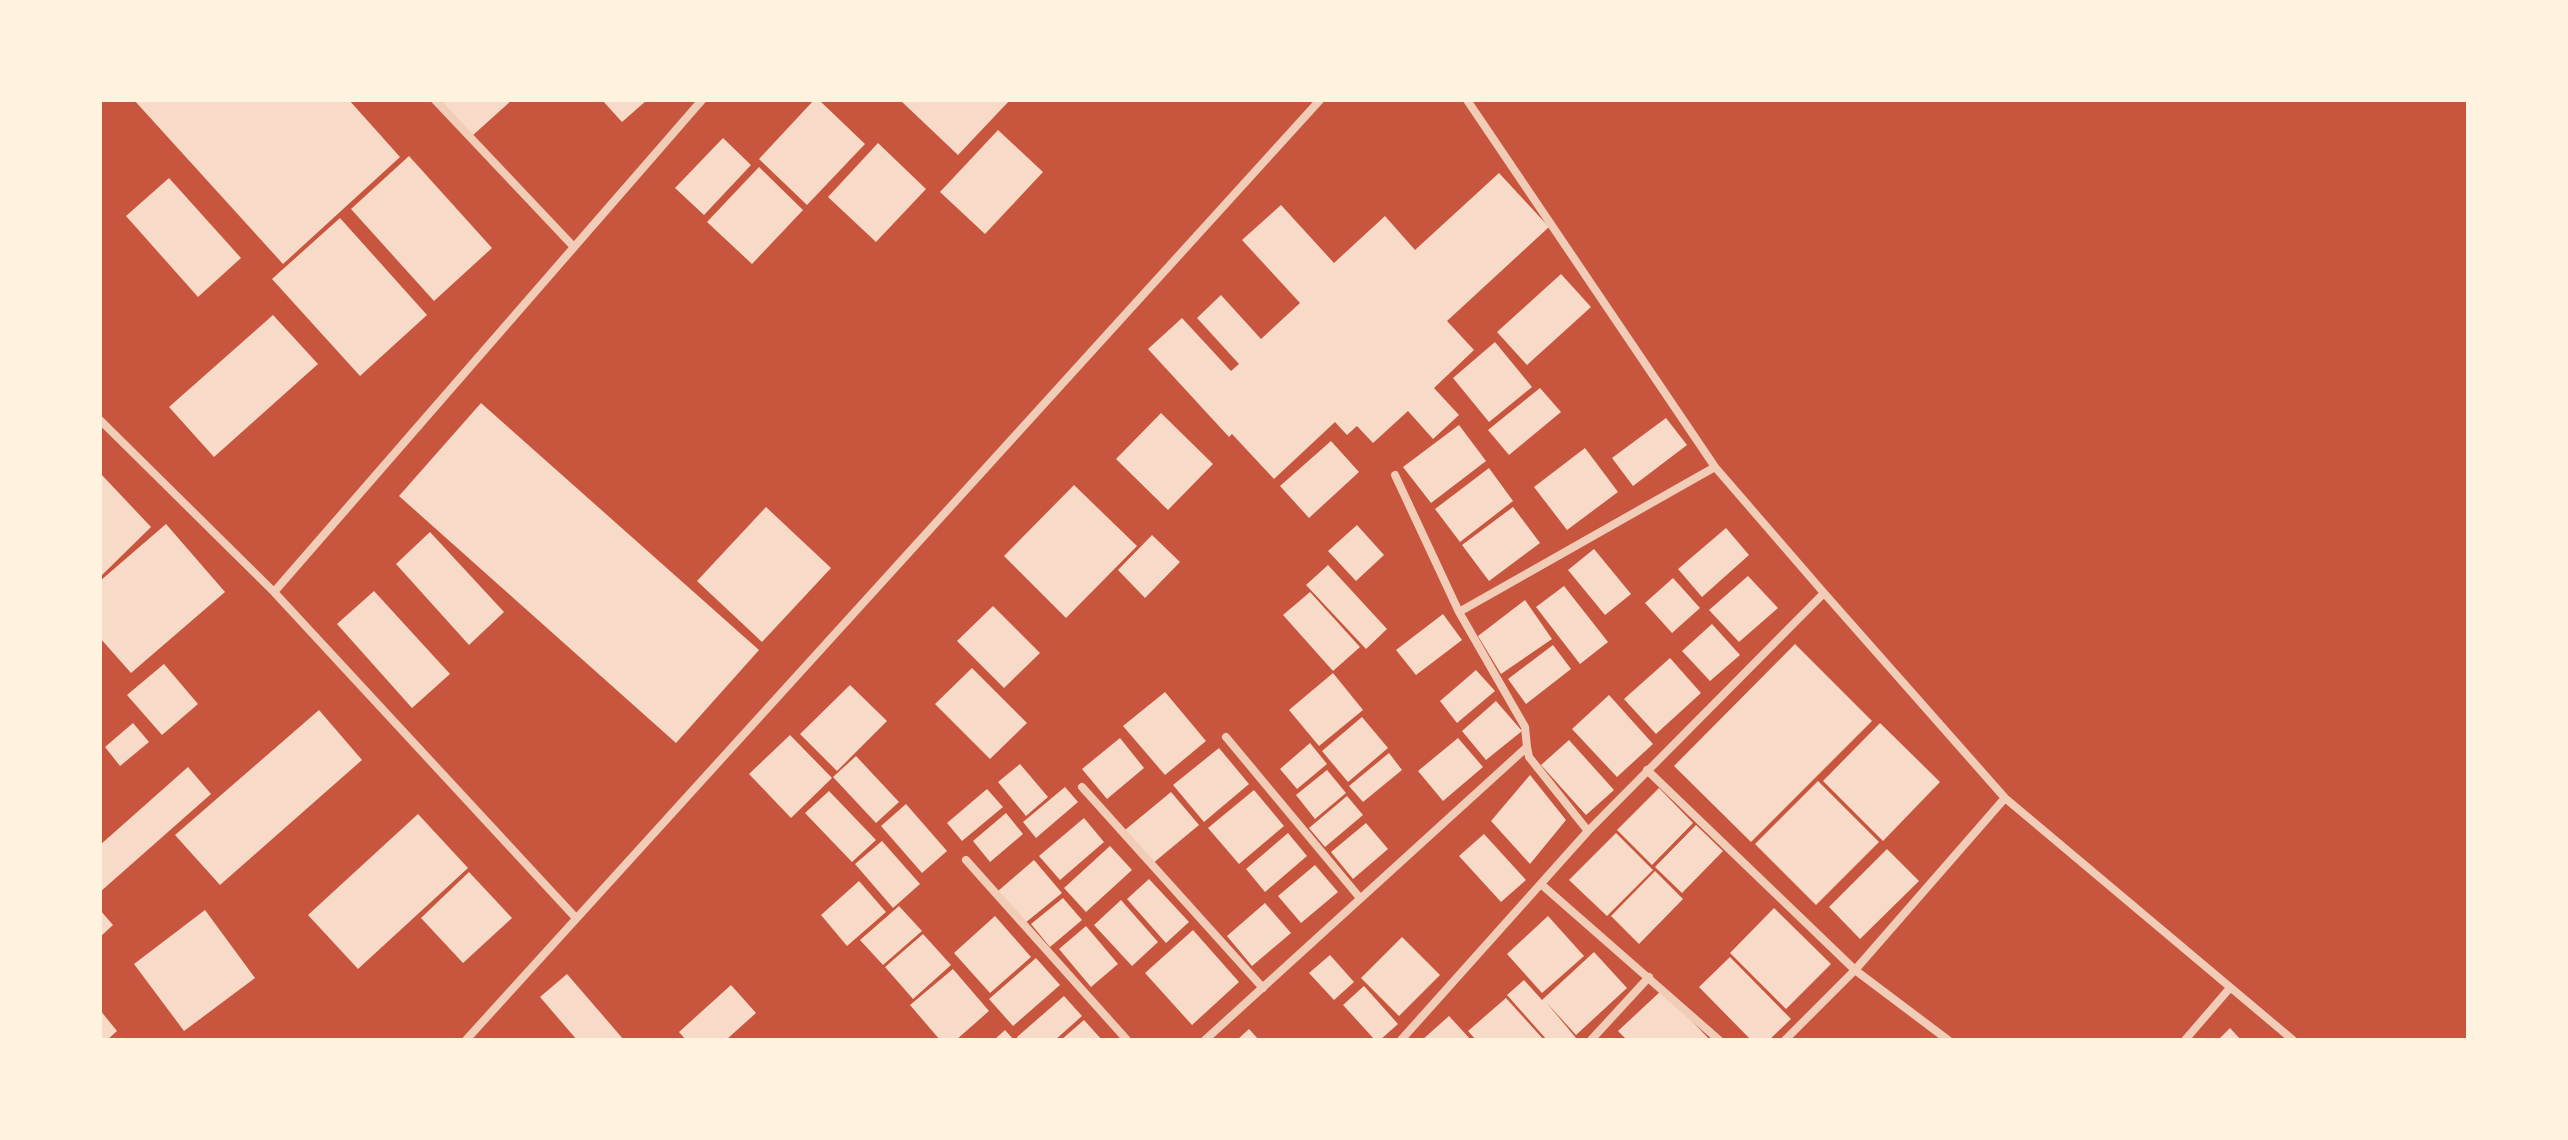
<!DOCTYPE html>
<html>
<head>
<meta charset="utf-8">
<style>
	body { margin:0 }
	#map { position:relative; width:2568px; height:1140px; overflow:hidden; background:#c8553d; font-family:Arial,sans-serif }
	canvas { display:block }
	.frame { position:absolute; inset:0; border:102px solid #fff3e0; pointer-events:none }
</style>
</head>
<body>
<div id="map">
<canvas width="2568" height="1140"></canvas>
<div class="frame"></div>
</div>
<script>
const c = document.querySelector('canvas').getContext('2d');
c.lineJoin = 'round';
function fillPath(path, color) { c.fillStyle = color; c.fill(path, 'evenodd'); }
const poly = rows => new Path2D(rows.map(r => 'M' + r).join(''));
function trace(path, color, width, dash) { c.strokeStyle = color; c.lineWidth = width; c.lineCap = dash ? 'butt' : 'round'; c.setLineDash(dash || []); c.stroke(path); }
fillPath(poly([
	[134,100,349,100,400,157,283,264],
	[440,100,512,100,472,136],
	[602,100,647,100,622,122],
	[814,100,819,100,865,144,807,205,759,159],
	[900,100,1010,100,958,155],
	[998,130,1043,172,985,234,940,192],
	[723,138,751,165,704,215,675,188],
	[878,143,926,189,876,242,828,197],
	[409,156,492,248,434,301,351,209],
	[759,167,803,210,752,264,707,222],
	[1499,173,1549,227,1447,321,1474,350,1434,388,1459,415,1433,439,1408,411,1373,443,1357,426,1347,435,1335,422,1274,479,1232,434,1229,437,1148,349,1182,318,1231,371,1239,364,1197,318,1221,295,1261,339,1300,303,1242,240,1281,205,1334,263,1385,216,1415,250],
	[169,178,241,258,198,297,126,216],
	[340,218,427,315,360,376,272,279],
	[1561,274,1591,307,1527,365,1497,332],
	[273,315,318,364,214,457,169,407],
	[1495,342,1532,387,1489,422,1453,378],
	[1540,388,1561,412,1509,455,1488,430],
	[481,403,759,650,676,743,399,496],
	[1161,413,1213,464,1168,510,1116,459],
	[1666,418,1687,445,1633,486,1612,458],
	[1459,425,1486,461,1431,503,1403,467],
	[1331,441,1359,472,1309,518,1280,486],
	[1585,448,1618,492,1567,530,1534,487],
	[1489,468,1513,501,1460,542,1435,509],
	[100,473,151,527,100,577],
	[1074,485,1137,546,1066,618,1004,556],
	[766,507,831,568,762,642,697,581],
	[1513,507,1540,543,1489,581,1462,545],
	[166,524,225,592,131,673,100,638,100,581],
	[1357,525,1384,555,1356,581,1328,551],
	[1726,528,1749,555,1702,597,1678,569],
	[430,532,504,612,469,645,396,564],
	[1152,535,1180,562,1145,598,1118,570],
	[1594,549,1631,594,1605,615,1568,570],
	[1328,565,1387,629,1366,649,1306,585],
	[1748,576,1778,608,1739,642,1709,610],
	[1673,578,1700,608,1672,633,1645,603],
	[1564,586,1608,642,1580,664,1536,607],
	[374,591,450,674,412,708,337,624],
	[1310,592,1360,647,1333,671,1283,615],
	[1525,600,1552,639,1501,674,1478,636],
	[993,606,1040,653,1004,688,957,641],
	[1443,614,1462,640,1416,675,1396,650],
	[1712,624,1740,655,1710,681,1682,651],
	[1795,644,1872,721,1751,842,1674,766],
	[1553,645,1571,669,1526,704,1508,679],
	[1670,658,1701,693,1656,734,1624,699],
	[164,664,198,704,162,735,127,695],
	[972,668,1027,723,990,759,935,704],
	[1476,670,1495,691,1457,723,1440,701],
	[1333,673,1363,710,1319,746,1289,710],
	[850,685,887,721,837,771,800,734],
	[1165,692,1206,741,1165,775,1123,726],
	[1609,695,1653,744,1617,777,1572,729],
	[1496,701,1522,731,1486,760,1462,731],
	[319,710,362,760,220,885,175,835],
	[1362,717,1388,748,1348,782,1322,751],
	[133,723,149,742,120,766,105,747],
	[1880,723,1940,782,1883,841,1823,781],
	[790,735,832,778,791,818,749,774],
	[1120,738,1144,768,1107,799,1082,769],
	[1458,738,1483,767,1443,801,1418,771],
	[1569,740,1614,790,1586,815,1541,765],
	[1310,743,1327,764,1297,789,1280,769],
	[1219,748,1249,784,1204,822,1173,785],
	[1389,753,1402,770,1363,802,1349,786],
	[856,756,899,802,876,823,833,777],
	[1020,764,1048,797,1026,816,998,782],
	[188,767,211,794,100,892,100,845],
	[1327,770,1346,793,1315,819,1296,795],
	[1530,775,1566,820,1530,864,1491,821],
	[1818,781,1879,842,1816,905,1755,844],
	[1065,787,1078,802,1036,838,1023,822],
	[1659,788,1693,823,1652,865,1617,830],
	[987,789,1003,807,962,841,947,823],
	[1254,790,1284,826,1239,864,1208,828],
	[829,791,876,840,852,862,805,813],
	[1171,792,1199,825,1152,864,1125,830],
	[1347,796,1363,815,1325,847,1309,828],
	[906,804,947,851,922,873,881,826],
	[1006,813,1023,834,990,862,973,841],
	[418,814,468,868,358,969,308,915],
	[1084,818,1104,842,1060,880,1039,856],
	[1366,823,1388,849,1353,879,1331,852],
	[1696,825,1723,851,1682,893,1655,867],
	[1288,833,1307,856,1265,892,1246,869],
	[1616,833,1653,870,1607,916,1569,880],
	[1484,834,1526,880,1501,902,1459,856],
	[882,841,920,884,893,908,855,864],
	[1110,846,1132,870,1086,912,1064,888],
	[1887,849,1919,881,1860,939,1829,907],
	[1034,860,1062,893,1025,923,998,891],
	[1315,865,1338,892,1301,923,1278,896],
	[1655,871,1683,899,1639,944,1611,916],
	[469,872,512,918,463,963,421,918],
	[1149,879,1189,922,1166,943,1127,899],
	[859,881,886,912,847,946,821,915],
	[1063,898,1082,920,1050,947,1031,924],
	[1121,900,1158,942,1132,966,1094,925],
	[1265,903,1291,933,1252,966,1227,936],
	[899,906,922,931,883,965,860,940],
	[1774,908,1831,964,1786,1009,1730,953],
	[100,910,113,925,100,937],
	[205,910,255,978,184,1031,134,964],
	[995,916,1031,957,990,993,954,953],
	[1548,916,1584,956,1542,993,1507,954],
	[1086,926,1118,964,1091,987,1059,949],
	[1193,930,1239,982,1192,1025,1145,973],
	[923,934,951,965,913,999,885,967],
	[1402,937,1440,975,1399,1016,1361,978],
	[1594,952,1627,988,1576,1035,1546,1002,1576,1038,1547,1040,1507,995,1524,980,1542,1000],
	[1330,955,1354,982,1334,1000,1309,973],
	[1730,957,1791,1019,1769,1040,1751,1040,1699,987],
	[1036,958,1060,985,1013,1026,989,999],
	[953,969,989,1011,956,1040,940,1040,910,1005],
	[567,974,624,1040,577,1040,540,997],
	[731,985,756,1013,726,1040,686,1040,679,1032],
	[1364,986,1398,1024,1380,1040,1375,1040,1343,1005],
	[1662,990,1710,1040,1627,1040,1618,1031],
	[1064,996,1082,1016,1055,1040,1019,1040,1017,1037],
	[1506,998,1544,1040,1476,1040,1468,1031],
	[100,1010,117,1031,107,1040,100,1040],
	[1449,1016,1471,1040,1422,1040],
	[1084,1020,1102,1040,1061,1040],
	[2230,1028,2241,1040,2218,1040],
	[1249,1029,1259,1040,1237,1040],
	[1005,1030,1014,1040,994,1040]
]), '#f7dbc8');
trace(poly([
	[435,100,573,246],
	[1467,100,1715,467,1824,593,2005,798,2293,1040],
	[100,420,274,592,575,917],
	[1395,475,1459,612,1715,467],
	[274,592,702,100],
	[1226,737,1360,898],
	[1527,747,1529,757,1588,831],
	[1647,770,1855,970,1948,1040],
	[1082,787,1263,988],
	[966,860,1127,1040],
	[1542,885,1719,1040],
	[466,1040,1320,100],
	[1205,1040,1527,747,1525,727,1459,612],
	[1401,1040,1588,831,1824,593],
	[1591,1040,1649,977],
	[1785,1040,1855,970,2005,798],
	[2185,1040,2229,989]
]), '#f1ccb7', 8);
</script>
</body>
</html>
